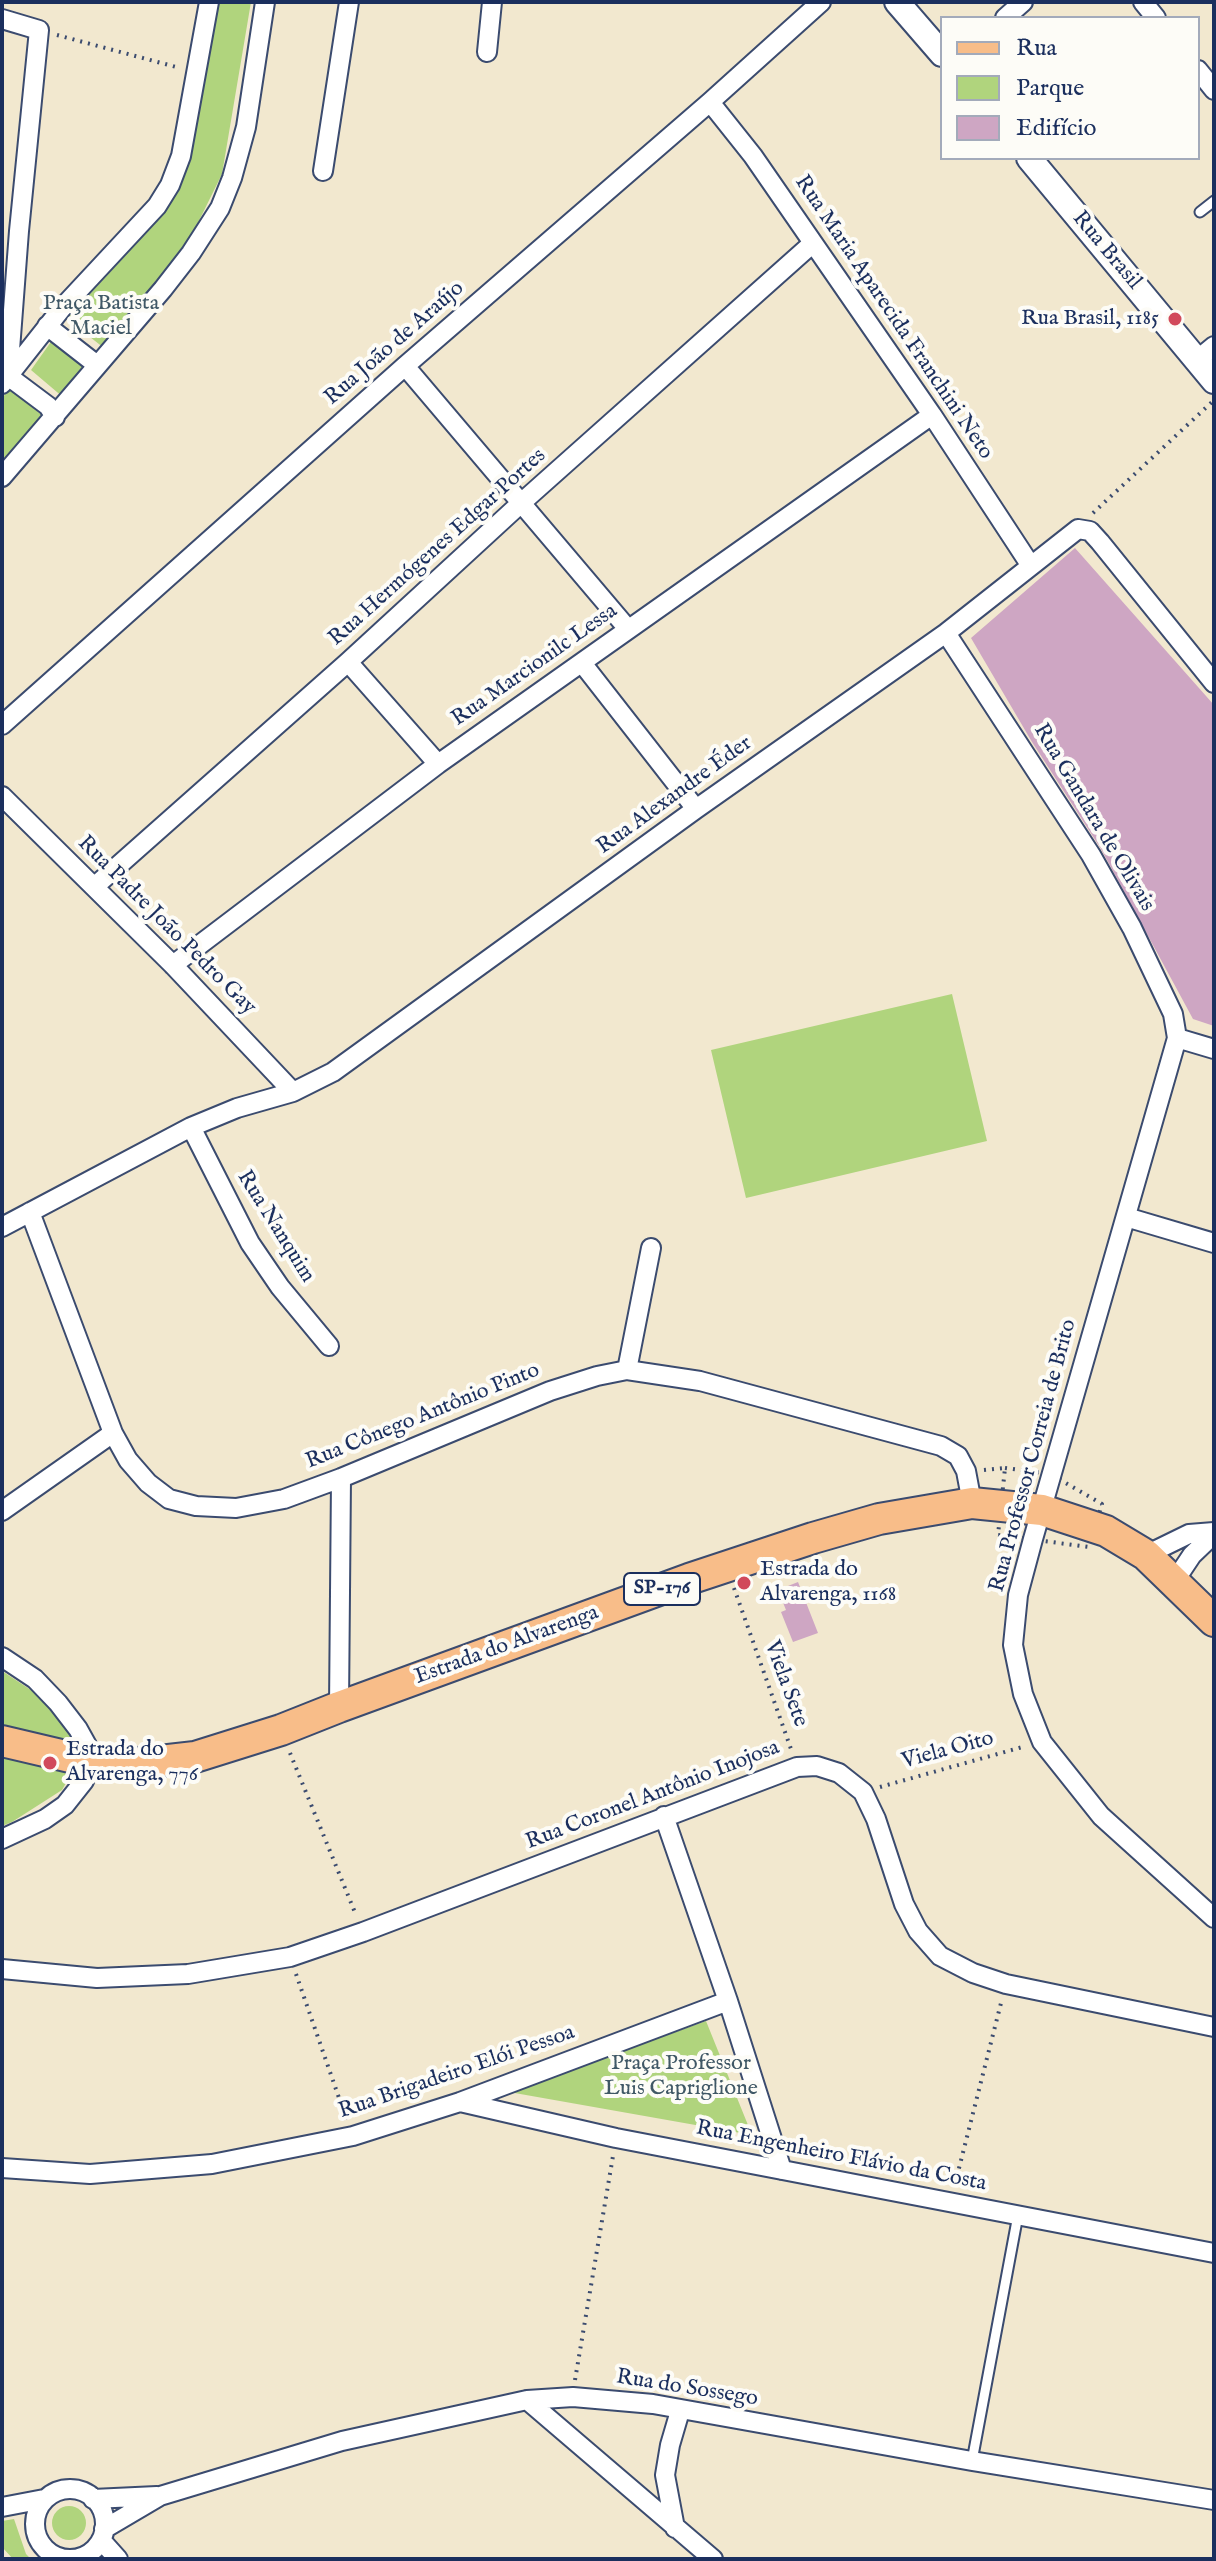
<!DOCTYPE html>
<html>
<head>
<meta charset="utf-8">
<style>
	body { margin:0 }
	#map { position:relative; width:1216px; height:2561px; overflow:hidden; background:#f2e8cf; font-family:"IM FELL English",serif }
	canvas { display:block }
	.frame { position:absolute; inset:0; border:4px solid #1b2f5e; pointer-events:none }
	.legend { position:absolute; left:940px; top:16px; width:260px; height:144px; box-sizing:border-box; background:#fdfcf7; border:2px solid #a3aaba; margin:0; padding:10px 14px; list-style:none; font-size:24px; color:#1b2f5e }
	.legend li { display:flex; align-items:center; gap:16px; height:40px }
	.legend b { width:40px; border:2px solid #a3aaba }
</style>
</head>
<body>
<div id="map">
<canvas width="1216" height="2561"></canvas>
<div class="frame"></div>
<ul class="legend">
<li><b style="height:10px;background:#f8bd89"></b>Rua</li>
<li><b style="height:22px;background:#b0d47d"></b>Parque</li>
<li><b style="height:22px;background:#cea6c3"></b>Edifício</li>
</ul>
</div>
<script>
const c = document.querySelector('canvas').getContext('2d');
c.lineJoin = 'round';
function fillPath(path, color) { c.fillStyle = color; c.fill(path, 'evenodd'); }
const poly = rows => new Path2D(rows.map(r => 'M' + r).join(''));
function trace(path, color, width, dash) { c.strokeStyle = color; c.lineWidth = width; c.lineCap = dash ? 'butt' : 'round'; c.setLineDash(dash || []); c.stroke(path); }
function label(font, color, halo, rows, align = 'center') {
  c.font = font + ' "IM FELL English",serif'; c.lineWidth = 8; c.setLineDash([]); c.textBaseline = 'middle'; c.strokeStyle = halo; c.fillStyle = color; for (const [text, x, y, turn = 0] of rows) {
    c.save(); c.translate(x, y); c.rotate((+turn || 0) * Math.PI / 180); c.textAlign = isNaN(turn) ? turn : align; if (halo) c.strokeText(text, 0, 0); c.fillText(text, 0, 0); c.restore();
  }
}
fillPath(poly([
	[217,2,251,2,222,174,190,239,104,348,67,319,143,236,181,184,193,134],
	[53,339,89,367,64,398,31,370],
	[10,389,44,417,2,463,2,398],
	[952,994,987,1141,746,1198,711,1050],
	[2,1671,37,1694,75,1739,79,1760,62,1790,12,1822,2,1826],
	[706,2021,752,2135,509,2092],
	'52 2523a17 17 0 1 1 34 0a17 17 0 1 1-34 0Z',
	[14,2519,26,2554,31,2559,13,2559,2,2547,2,2521]
]), '#b0d47d');
fillPath(poly([
	[1075,548,1214,705,1214,1026,1193,1019,1101,849,1032,742,971,638],
	[798,1582,818,1633,793,1642,781,1612,786,1610,778,1590]
]), '#cea6c3');
const service = poly([
	[1200,212,1214,201],
	[972,2461,1018,2215]
]);
const minor = poly([
	[1143,2,1156,18],
	[1005,18,1023,2],
	[2,19,39,30,19,231,8,376,48,406,55,417],
	[487,52,492,2],
	[1198,70,1214,90],
	[710,102,753,156,932,415,1031,566],
	[323,171,349,2],
	[47,326,97,365],
	[1197,360,1214,346],
	[405,366,628,629],
	[2,384,62,308,157,206,170,185,181,156,209,2],
	[2,477,163,289,191,253,220,208,232,178,246,127,265,2],
	[946,633,1091,855,1132,928,1173,1014,1177,1038,1033,1539,1018,1595,1013,1645,1023,1694,1042,1742,1101,1816,1214,1918],
	[348,662,438,764],
	[582,663,696,809],
	[2,725,405,366,710,102,821,2],
	[2,796,173,965,293,1092],
	[94,887,348,662,520,504,813,243],
	[173,965,438,764,932,415],
	[1177,1038,1214,1049],
	[191,1127,250,1243,280,1287,329,1346],
	[30,1212,113,1433,128,1460,148,1483,169,1499,196,1506,236,1508,284,1499,341,1478,550,1391,597,1376,627,1370,700,1381,941,1446,958,1456,966,1471,972,1503],
	[1126,1217,1214,1243],
	[2,1227,191,1127,237,1108,293,1092,333,1072,696,809,946,633,1078,529,1090,531,1100,542,1214,683],
	[627,1370,651,1248],
	[2,1511,113,1433],
	[1146,1555,1189,1534,1214,1532],
	[1174,1582,1192,1555,1214,1534],
	[2,1657,35,1679,58,1703,78,1729,88,1747,91,1762,84,1781,65,1805,45,1819,2,1839],
	[339,1707,341,1478],
	[664,1816,728,2001,782,2170],
	[2,1969,97,1978,188,1974,290,1957,363,1932,797,1767,817,1766,839,1773,863,1792,876,1819,904,1904,918,1931,940,1956,973,1973,1006,1984,1214,2027],
	[460,2102,616,2138,1214,2253],
	[2,2168,90,2174,212,2164,353,2136,460,2102,728,2001],
	[527,2400,713,2559],
	'35 2524a35 35 0 1 1 70 0a35 35 0 1 1-70 0Z',
	[93,2499,157,2496],
	[2,2507,44,2499],
	[675,2528,665,2475,670,2445,680,2411],
	[104,2529,160,2496,342,2441,527,2400,573,2397,653,2404,972,2461,1214,2500],
	[101,2540,118,2559]
]);
const tertiary = poly([
	[897,2,942,54],
	[1029,158,1214,381]
]);
const primary = poly([
	[2,1741,91,1762,142,1763,195,1757,281,1730,339,1707,689,1579,813,1538,879,1519,972,1503,1042,1510,1106,1531,1146,1555,1214,1621]
]);
trace(service, '#3b4b6f', 13);
trace(minor, '#3b4b6f', 22);
trace(tertiary, '#3b4b6f', 28);
trace(primary, '#3b4b6f', 34);
trace(poly([
	[57,35,180,68],
	[1093,513,1212,402],
	[1005,1468,1050,1474,1102,1504,1089,1547,998,1535,1005,1468],
	[984,1470,1005,1468],
	[734,1588,791,1749],
	[290,1753,356,1915],
	[880,1787,1026,1746],
	[296,1974,347,2121],
	[955,2184,1001,2003],
	[575,2380,613,2156]
]), '#3b4b6f', 4, [2, 6]);
trace(service, '#fff', 9);
trace(minor, '#fff', 18);
trace(tertiary, '#fff', 24);
trace(primary, '#f8bd89', 30);
for (const [x, y, r, color] of [
	[1175,319,8,"#d1495b"],
	[744,1583,8,"#d1495b"],
	[50,1763,8,"#d1495b"]
]) { const dot = new Path2D(); dot.arc(x, y, r, 0, 2 * Math.PI); c.fillStyle = color; c.fill(dot); trace(dot, '#fdfcf7', 3); }
for (const [x, y, w] of [
	[662,1589,76]
]) { const box = new Path2D(); box.roundRect(x - w / 2, y - 16, w, 32, 6); c.fillStyle = '#fdfcf7'; c.fill(box); trace(box, '#1b2f5e', 2); }
label('bold 20px', '#1b2f5e', null, [
	["SP-176",662,1589]
]);
label('22px', '#1b2f5e', '#fdfcf7', [
	["Rua Brasil",1106,251,50],
	["Rua Maria Aparecida Franchini Neto",893,318,56],
	["Rua João de Araújo",395,344,-41],
	["Rua Hermógenes Edgar Portes",438,548,-42],
	["Rua Marcionilc Lessa",535,666,-35],
	["Rua Alexandre Éder",675,796,-36],
	["Rua Gandara de Olivais",1093,818,59],
	["Rua Padre João Pedro Gay",166,926,45],
	["Rua Nanquim",275,1227,58],
	["Rua Cônego Antônio Pinto",423,1417,-22],
	["Rua Professor Correia de Brito",1034,1456,-75],
	["Estrada do Alvarenga",507,1646,-20],
	["Viela Sete",785,1684,70],
	["Viela Oito",948,1751,-15],
	["Rua Coronel Antônio Inojosa",653,1796,-21],
	["Rua Brigadeiro Elói Pessoa",457,2073,-19],
	["Rua Engenheiro Flávio da Costa",841,2157,11],
	["Rua do Sossego",687,2389,9]
]);
label('22px', '#405866', '#fdfcf7', [
	["Praça Batista",101,304],
	["Maciel",101,329],
	["Praça Professor",681,2064],
	["Luis Capriglione",681,2089]
]);
label('22px', '#1b2f5e', '#fdfcf7', [
	["Rua Brasil, 1185",1159,319,"right"],
	["Estrada do",760,1570],
	["Alvarenga, 1168",760,1595],
	["Estrada do",66,1750],
	["Alvarenga, 776",66,1775]
], 'left');
</script>
</body>
</html>
